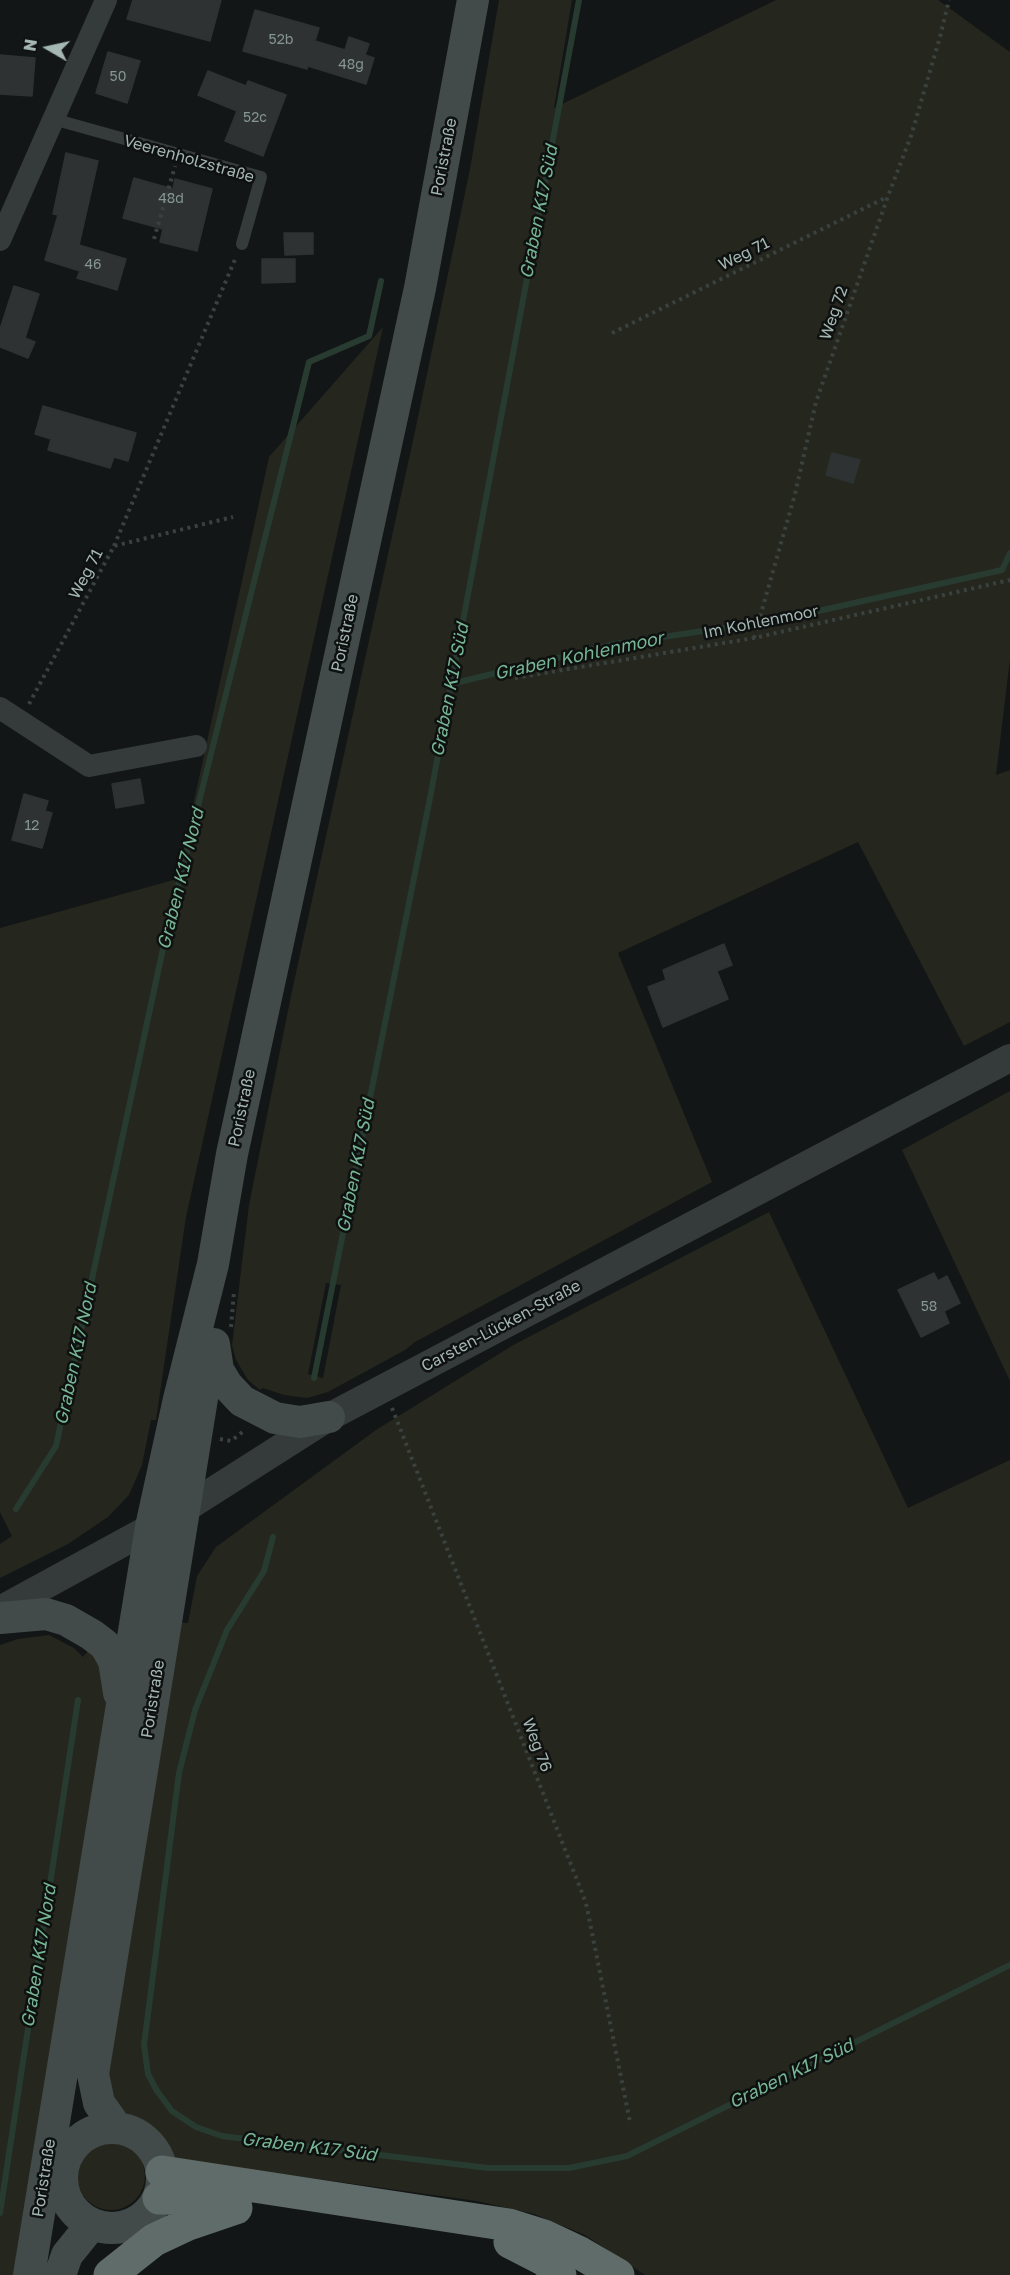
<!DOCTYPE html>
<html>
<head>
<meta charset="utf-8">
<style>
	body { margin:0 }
	#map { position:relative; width:1010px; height:2275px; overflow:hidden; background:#131616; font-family:"Golos Text",sans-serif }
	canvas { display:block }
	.north { position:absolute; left:18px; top:18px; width:60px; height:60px; -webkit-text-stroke:4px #0f1111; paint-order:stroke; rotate:279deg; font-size:16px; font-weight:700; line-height:24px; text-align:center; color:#a4b7b2 }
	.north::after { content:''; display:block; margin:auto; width:21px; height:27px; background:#a4b7b2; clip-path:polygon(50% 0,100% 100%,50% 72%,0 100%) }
</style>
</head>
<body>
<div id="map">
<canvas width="1010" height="2275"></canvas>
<div class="north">N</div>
</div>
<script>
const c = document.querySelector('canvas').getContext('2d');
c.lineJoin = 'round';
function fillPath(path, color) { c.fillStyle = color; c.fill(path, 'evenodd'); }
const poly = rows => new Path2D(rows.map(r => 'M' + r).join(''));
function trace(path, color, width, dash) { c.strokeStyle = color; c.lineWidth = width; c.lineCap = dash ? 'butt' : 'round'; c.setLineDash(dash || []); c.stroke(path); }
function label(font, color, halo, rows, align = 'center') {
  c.font = font + ' "Golos Text",sans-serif'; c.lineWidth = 5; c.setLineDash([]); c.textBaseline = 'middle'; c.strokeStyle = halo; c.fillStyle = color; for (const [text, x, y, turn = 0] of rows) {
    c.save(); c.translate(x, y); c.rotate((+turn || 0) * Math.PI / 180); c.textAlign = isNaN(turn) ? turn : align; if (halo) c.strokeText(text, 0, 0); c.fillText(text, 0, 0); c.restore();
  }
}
fillPath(poly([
	[499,0,572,0,554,108,776,0,938,0,1010,52,1010,659,996,775,1010,770,1010,1022,964,1046,858,842,618,953,712,1182,415,1342,405,1350,328,1392,307,1398,284,1395,263,1388,260,1390,248,1380,236,1360,232,1345,249,1205,292,991,414,436,470,169],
	[326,1283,341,1285,323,1378,308,1374],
	[383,327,186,1217,156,1420,151,1420,142,1465,129,1495,108,1517,68,1544,0,1578,0,1544,12,1536,0,1512,0,928,177,879,269,457],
	[1010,1091,1010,1381,902,1150],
	[769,1212,908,1508,1010,1460,1010,2275,645,2275,585,2235,534,2214,477,2201,173,2159,156,2129,120,2110,105,2076,175,1622,188,1623,197,1576,216,1547,376,1430,515,1344],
	[49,1635,74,1648,83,1657,92,1646,114,1708,22,2275,0,2275,0,1645,18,1639],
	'77 2176a34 34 0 1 1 68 0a34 34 0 1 1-68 0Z'
]), '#25261d');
trace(poly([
	[769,622,1002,570,1010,553],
	[451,684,615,644,744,625],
	[314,1378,430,798,579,0],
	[16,1509,56,1446,167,930,309,362,369,336,381,281],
	[273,1537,264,1571,227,1630,195,1710,179,1773,144,2045,148,2074,157,2091,172,2111,196,2127,222,2136,488,2168,569,2168,627,2156,1010,1965],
	[0,2213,78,1700]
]), '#283b31', 6);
const building = poly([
	[133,0,221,0,210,41,127,19,133,0],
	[255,10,319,28,315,41,345,50,349,37,369,44,365,55,374,58,366,84,308,66,307,69,243,51,255,10],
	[108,52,140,61,127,103,96,93,108,52],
	[0,55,35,58,32,96,0,94,0,55],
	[208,71,246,86,248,81,286,95,263,156,225,141,237,111,198,95,208,71],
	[66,153,98,161,79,245,126,259,117,290,77,278,80,271,45,260,58,215,53,214,66,153],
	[134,178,173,189,175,179,212,189,197,251,160,242,163,229,123,218,134,178],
	[284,233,313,233,313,254,285,255,284,233],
	[262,259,295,259,295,282,262,283,262,259],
	[14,286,39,294,25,338,35,342,28,358,0,347,0,329,14,286],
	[43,406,136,433,128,461,114,457,110,468,48,450,51,439,35,434,43,406],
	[832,453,860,460,853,483,826,475,832,453],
	[140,779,144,803,116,808,112,784,140,779],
	[24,794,48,801,45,811,52,813,42,848,12,840,24,794],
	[724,944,732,965,717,971,728,999,663,1027,648,987,666,980,663,970,724,944],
	[934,1273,938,1281,947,1276,960,1303,944,1311,949,1323,921,1337,898,1290,934,1273]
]);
fillPath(building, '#2e3232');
trace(building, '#2d3232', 1.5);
trace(poly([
	[154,239,175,166],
	[612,333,887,197],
	[114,546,236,257],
	[754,638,795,494,816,402,888,196,911,136,940,37,949,0],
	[515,678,754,638,1010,580],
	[29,704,114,546,233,517],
	[231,1327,234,1292],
	[392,1408,586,1903,630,2122],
	[220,1439,231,1441,245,1430]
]), '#3a4240', 4, [3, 4.5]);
trace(poly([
	[53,119,261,177,242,244]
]), '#343b3a', 12);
trace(poly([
	[0,240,106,0],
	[0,708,89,766,196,746]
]), '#343b3a', 22);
trace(poly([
	[0,1610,183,1510,329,1417,1010,1058]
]), '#343b3a', 28);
trace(poly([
	[214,1344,218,1370,227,1385,242,1401,275,1418,300,1422,329,1417],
	[0,1618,46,1614,66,1620,92,1635,105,1645,114,1661,119,1693],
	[116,2127,99,2103,93,2074,210,1349],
	'62 2178a50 50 0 1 1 100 0a50 50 0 1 1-100 0Z',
	[29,2275,151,1527,179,1399,213,1264,232,1154,420,288,473,0],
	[60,2275,67,2255,92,2224]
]), '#424b49', 32);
trace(poly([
	[162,2172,509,2225,544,2236,580,2253,618,2275],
	[159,2198,228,2199],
	[510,2242,545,2260,560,2275],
	[110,2275,154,2240,186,2225,236,2208]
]), '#606c69', 33);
label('14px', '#869692', null, [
	["52b",281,40],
	["48g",351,65],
	["50",118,77],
	["52c",255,118],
	["48d",171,199],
	["46",93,265],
	["12",32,826],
	["58",929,1307]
]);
label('16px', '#a4b7b2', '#0f1111', [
	["Poristraße",444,157,-79],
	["Veerenholzstraße",189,159,16],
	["Weg 71",744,254,-26],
	["Weg 72",834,313,-71],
	["Weg 71",86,574,-62],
	["Im Kohlenmoor",761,622,-11],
	["Poristraße",345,633,-78],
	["Poristraße",242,1108,-78],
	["Carsten-Lücken-Straße",501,1326,-28],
	["Poristraße",153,1699,-81],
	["Weg 76",537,1745,69],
	["Poristraße",44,2178,-81]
]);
label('italic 18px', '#77b695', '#0f1111', [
	["Graben K17 Süd",539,212,-79],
	["Graben Kohlenmoor",579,656,-12],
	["Graben K17 Süd",450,690,-79],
	["Graben K17 Nord",181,879,-76],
	["Graben K17 Süd",356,1166,-79],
	["Graben K17 Nord",76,1354,-78],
	["Graben K17 Nord",39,1956,-81],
	["Graben K17 Süd",791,2074,-26],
	["Graben K17 Süd",309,2147,7]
]);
</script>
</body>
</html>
